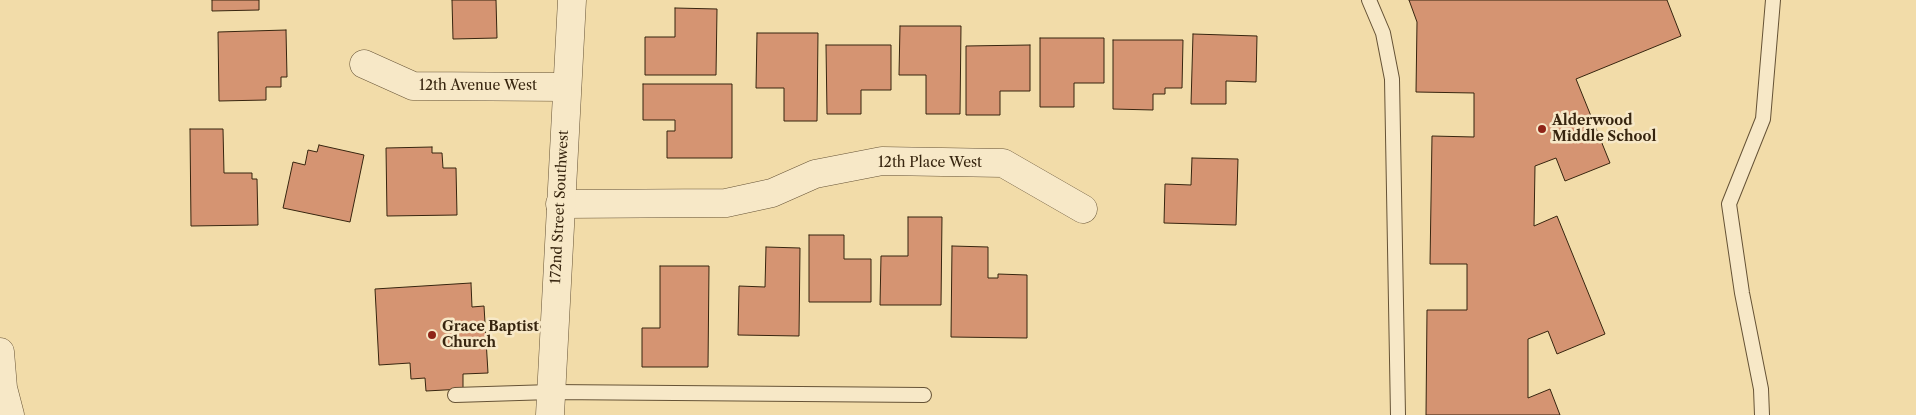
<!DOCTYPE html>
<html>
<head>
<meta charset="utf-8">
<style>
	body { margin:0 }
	canvas { display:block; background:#f2dca9 }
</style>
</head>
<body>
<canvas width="1916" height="415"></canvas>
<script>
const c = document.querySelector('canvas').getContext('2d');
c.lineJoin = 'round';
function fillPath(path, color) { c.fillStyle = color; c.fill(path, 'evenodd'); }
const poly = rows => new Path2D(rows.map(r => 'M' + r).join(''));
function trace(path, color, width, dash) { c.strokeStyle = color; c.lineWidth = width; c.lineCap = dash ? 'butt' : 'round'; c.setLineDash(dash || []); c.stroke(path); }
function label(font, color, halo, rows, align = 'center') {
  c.font = font + ' "Libre Caslon Text",serif'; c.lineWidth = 5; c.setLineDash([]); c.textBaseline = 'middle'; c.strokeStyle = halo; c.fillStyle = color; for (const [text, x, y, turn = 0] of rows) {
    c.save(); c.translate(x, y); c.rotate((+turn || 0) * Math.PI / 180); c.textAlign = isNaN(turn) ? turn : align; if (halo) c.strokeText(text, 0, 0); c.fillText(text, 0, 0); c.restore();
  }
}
const building = poly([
	[212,0,259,0,259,10,212,11,212,0],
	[452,0,496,0,497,38,453,39,452,0],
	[1409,0,1667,0,1681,36,1576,79,1610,163,1565,181,1556,158,1535,166,1534,226,1557,216,1605,334,1557,354,1548,331,1528,339,1528,398,1550,389,1560,415,1426,415,1427,310,1467,310,1467,264,1430,264,1432,136,1474,137,1474,93,1416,92,1417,22,1409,0],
	[675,8,717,9,716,75,645,75,645,37,675,37,675,8],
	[900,26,961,26,960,114,926,114,926,75,899,75,900,26],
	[286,30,287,77,281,77,281,87,266,87,266,100,219,101,218,32,286,30],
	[757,33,818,33,817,121,784,121,784,88,756,88,757,33],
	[1193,34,1257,36,1256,82,1226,81,1226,104,1191,104,1193,34],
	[1040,38,1104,38,1104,83,1074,83,1074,107,1040,107,1040,38],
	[1113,40,1183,40,1182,88,1165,88,1165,94,1153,94,1153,110,1113,109,1113,40],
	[826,45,891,45,891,90,861,90,861,114,827,114,826,45],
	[1030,45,1030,91,1000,91,1000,115,966,115,966,46,1030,45],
	[643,84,732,84,732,158,667,158,667,131,675,131,675,120,643,120,643,84],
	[190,129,223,129,224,173,252,173,252,179,257,179,258,225,191,226,190,129],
	[319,145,364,155,350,222,283,208,293,162,305,165,308,150,317,152,319,145],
	[432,147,432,153,442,153,443,168,456,168,457,215,387,216,386,148,432,147],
	[1192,158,1238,159,1236,225,1164,223,1165,184,1191,185,1192,158],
	[908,217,942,217,941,305,880,305,881,256,908,256,908,217],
	[809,235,844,235,844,259,871,259,871,302,809,302,809,235],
	[952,246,988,247,988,278,998,278,998,274,1027,275,1027,338,951,337,952,246],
	[766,247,800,248,799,336,738,335,739,286,765,287,766,247],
	[660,266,709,266,708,367,642,367,642,328,660,328,660,266],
	[471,283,472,307,484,306,488,373,463,374,463,389,426,391,425,378,411,379,410,363,379,365,375,289,471,283]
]);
fillPath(building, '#d59472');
trace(building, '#37250f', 1);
const service = poly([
	[1369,0,1383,33,1392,79,1398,415],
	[455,395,551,392,924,395],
	[1762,415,1761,389,1742,293,1729,204,1763,119,1773,0]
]);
const minor = poly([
	[364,64,413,86,567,87],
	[560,204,726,203,772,193,815,174,882,161,1003,163,1083,209],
	[0,352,3,388,10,415]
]);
const tertiary = poly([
	[550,415,572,0]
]);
trace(service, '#665336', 16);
trace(minor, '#665336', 29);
trace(tertiary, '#665336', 29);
trace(service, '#f7e8c7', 14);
trace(minor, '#f7e8c7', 28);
trace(tertiary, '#f7e8c7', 28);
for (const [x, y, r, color] of [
	[1542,129,5,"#8f2418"],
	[432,335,5,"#8f2418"]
]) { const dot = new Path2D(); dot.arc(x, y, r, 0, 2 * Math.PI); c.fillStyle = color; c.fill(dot); trace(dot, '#f7e8c7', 2); }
label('14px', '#37250f', '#f7e8c7', [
	["12th Avenue West",478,86],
	["12th Place West",930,163],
	["172nd Street Southwest",560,207,-87]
]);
label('bold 14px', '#37250f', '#f7e8c7', [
	["Alderwood",1552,121],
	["Middle School",1552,137],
	["Grace Baptist",442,327],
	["Church",442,343]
], 'left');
</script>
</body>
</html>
